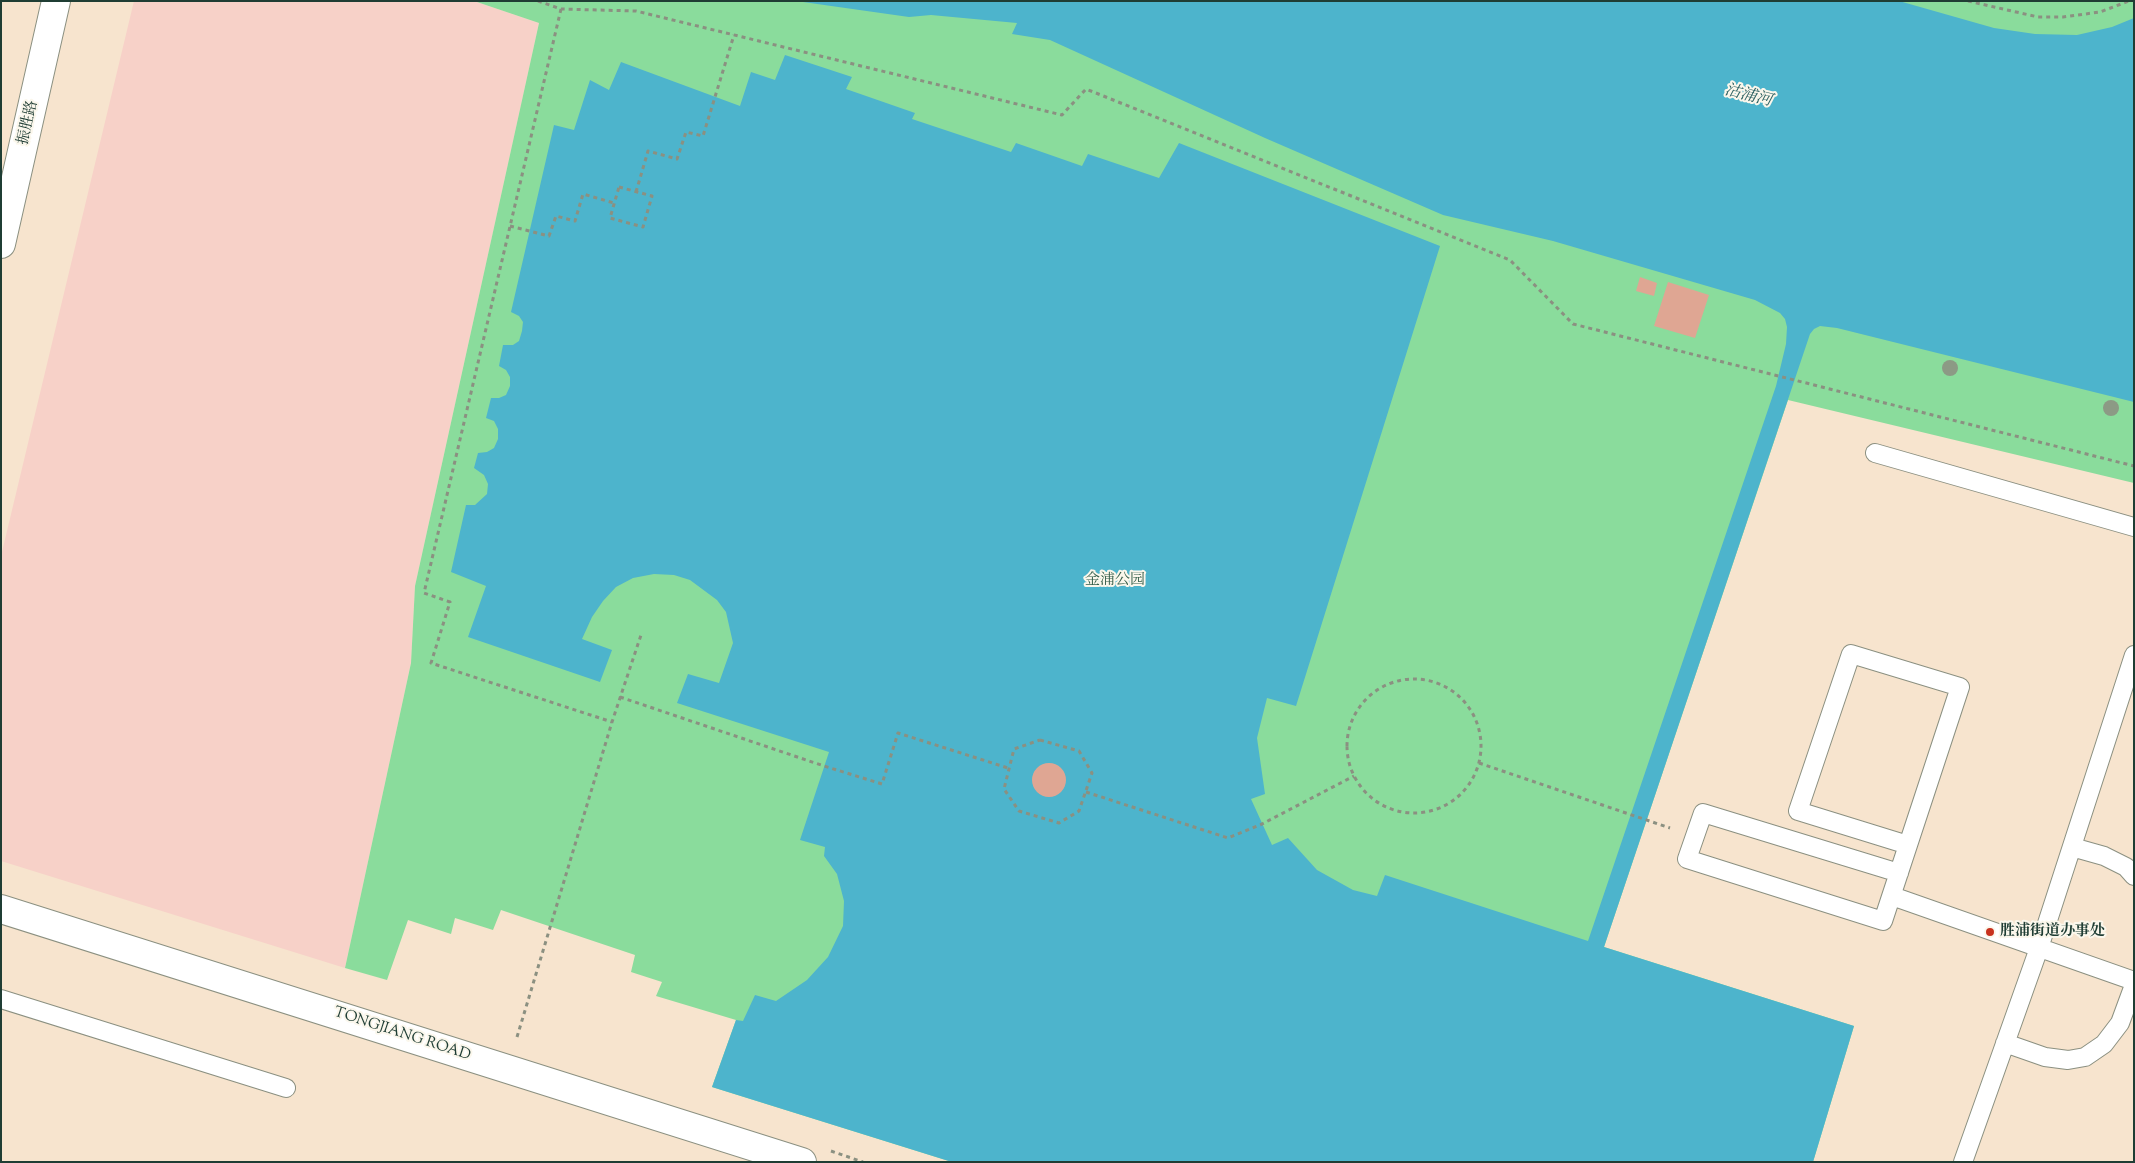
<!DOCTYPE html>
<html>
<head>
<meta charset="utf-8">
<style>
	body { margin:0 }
	#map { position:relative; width:2135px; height:1163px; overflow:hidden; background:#f7e4ce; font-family:"Sorts Mill Goudy",serif }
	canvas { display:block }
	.frame { position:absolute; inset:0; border:2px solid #1f3d34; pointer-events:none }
</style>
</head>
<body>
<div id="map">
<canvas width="2135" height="1163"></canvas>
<div class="frame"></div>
</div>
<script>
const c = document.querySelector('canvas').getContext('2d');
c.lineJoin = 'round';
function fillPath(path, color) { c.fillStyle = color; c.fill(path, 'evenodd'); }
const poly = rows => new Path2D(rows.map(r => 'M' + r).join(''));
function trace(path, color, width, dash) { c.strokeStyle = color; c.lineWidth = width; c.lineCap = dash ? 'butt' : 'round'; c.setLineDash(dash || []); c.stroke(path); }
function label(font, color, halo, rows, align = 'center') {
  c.font = font + ' "Sorts Mill Goudy","Noto Serif SC",serif'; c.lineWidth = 4; c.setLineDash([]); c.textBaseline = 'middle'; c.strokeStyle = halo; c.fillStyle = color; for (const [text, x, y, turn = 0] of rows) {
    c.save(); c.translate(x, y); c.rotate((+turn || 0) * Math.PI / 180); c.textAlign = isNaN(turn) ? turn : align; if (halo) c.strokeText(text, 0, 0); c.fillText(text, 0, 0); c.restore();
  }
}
fillPath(poly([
	[134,1,474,1,539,23,415,586,411,663,345,968,1,861,1,556]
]), '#f7d1c8');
fillPath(poly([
	[474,1,2134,1,2134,483,1788,400,1604,947,1854,1026,1813,1162,952,1162,712,1087,736,1020,656,996,662,982,631,972,635,955,501,910,493,930,455,918,451,934,408,920,387,980,345,968,411,663,415,586,539,23]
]), '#8adc9c');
fillPath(poly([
	[796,1,1899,1,1994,28,2035,34,2077,35,2112,27,2134,18,2134,402,1837,328,1820,326,1814,329,1810,334,1604,947,1854,1026,1813,1162,952,1162,712,1087,736,1020,743,1021,755,995,776,1001,807,980,828,957,843,926,844,901,837,874,824,856,825,847,800,840,829,752,677,703,688,674,719,683,733,643,726,612,717,600,690,580,674,575,654,574,633,578,616,587,603,601,592,617,582,639,612,650,600,682,468,637,486,586,451,572,466,505,475,505,487,494,488,484,484,475,474,468,478,453,487,452,494,448,498,439,498,429,494,421,486,418,491,398,499,398,506,395,510,386,510,377,506,370,499,366,503,345,513,345,519,341,522,331,523,322,519,316,511,312,554,125,574,130,590,80,609,90,621,62,740,106,751,72,775,80,785,55,852,77,846,89,915,113,912,119,1011,152,1016,143,1082,166,1088,154,1159,178,1179,143,1440,246,1296,706,1267,698,1257,738,1265,794,1251,799,1272,845,1288,838,1317,870,1353,890,1377,896,1385,875,1588,941,1776,386,1786,344,1787,327,1785,319,1780,313,1755,300,1553,241,1443,215,1265,138,1050,40,1012,34,1017,23,931,15,909,17]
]), '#4db4cc');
fillPath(poly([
	[1640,277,1657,283,1654,296,1636,291],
	[1668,282,1709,295,1695,338,1654,326],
	'1032 780a17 17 0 1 1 34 0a17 17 0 1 1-34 0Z'
]), '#dfa693');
const lane = poly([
	[1875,453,2134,527],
	[2072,847,2104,856,2126,867,2134,876],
	[1899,873,1703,813,1687,859,1883,921,1960,687,1851,654,1798,811,1908,845],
	[1892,896,2134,981],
	[1,999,286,1088],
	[2005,1043,2045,1057,2068,1060,2085,1057,2104,1044,2120,1023,2134,985],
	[1963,1162,2039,948,2134,655]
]);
const secondary = poly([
	[1,244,56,1],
	[1,909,802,1162]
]);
trace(lane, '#8b9081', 20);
trace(secondary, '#8b9081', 30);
trace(poly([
	[538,1,561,9,636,11,1062,115,1086,89,1510,260,1573,324,2134,466],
	[1968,1,2038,17,2063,17,2100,12,2129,1],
	[561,9,424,593,450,602,431,663,612,722],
	[619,187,652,196,643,227,610,218,619,187],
	[636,192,648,151,677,159,686,132,703,136,734,35],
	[510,226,549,236,556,216,575,221,583,194,614,203],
	'1347 746a67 67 0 1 1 134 0a67 67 0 1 1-134 0Z',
	[620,697,824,766,882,784,898,733,1008,768],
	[1040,740,1079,751,1092,773,1079,811,1059,823,1019,811,1004,789,1014,749,1040,740],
	[1479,763,1670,828],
	[1086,792,1228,838,1262,824,1354,776],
	[517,1037,612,722,641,635],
	[831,1151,863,1162]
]), '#8b9081', 3, [4, 4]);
trace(lane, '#fff', 18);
trace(secondary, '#fff', 28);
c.fillStyle = '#8c9a85';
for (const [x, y] of [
	[1950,368],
	[2111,408]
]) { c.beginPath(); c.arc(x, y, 8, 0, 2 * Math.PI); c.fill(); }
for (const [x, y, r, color] of [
	[1990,932,5,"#c8321e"]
]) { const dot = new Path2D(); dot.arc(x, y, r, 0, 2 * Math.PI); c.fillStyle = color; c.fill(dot); trace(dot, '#fbf7ec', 2); }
label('15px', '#1f3d34', '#fbf7ec', [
	["振胜路",29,123,-77],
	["TONGJIANG ROAD",402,1035,18]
]);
label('15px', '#345d49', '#fbf7ec', [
	["金浦公园",1115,581]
]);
label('bold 15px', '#1f3d34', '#fbf7ec', [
	["胜浦街道办事处",2000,932]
], 'left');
label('italic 16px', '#2d6162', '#fbf7ec', [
	["沽浦河",1748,97,14]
]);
</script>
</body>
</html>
